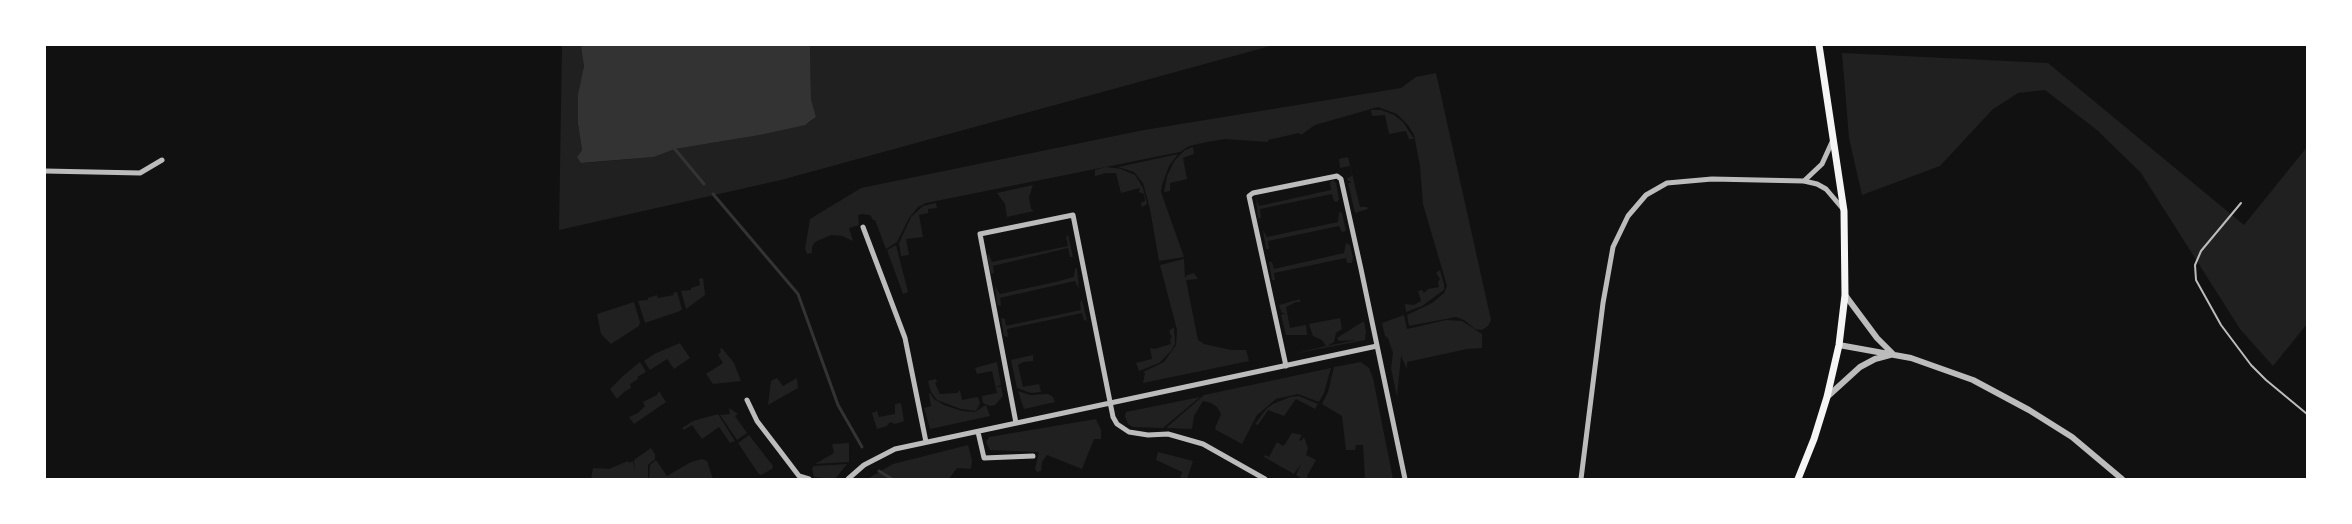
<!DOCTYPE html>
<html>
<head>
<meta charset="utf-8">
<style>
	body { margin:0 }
	#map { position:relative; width:2352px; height:524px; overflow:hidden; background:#111; font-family:Commissioner,sans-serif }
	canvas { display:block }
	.frame { position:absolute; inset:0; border:46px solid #fff; pointer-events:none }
</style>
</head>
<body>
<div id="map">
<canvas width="2352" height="524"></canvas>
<div class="frame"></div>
</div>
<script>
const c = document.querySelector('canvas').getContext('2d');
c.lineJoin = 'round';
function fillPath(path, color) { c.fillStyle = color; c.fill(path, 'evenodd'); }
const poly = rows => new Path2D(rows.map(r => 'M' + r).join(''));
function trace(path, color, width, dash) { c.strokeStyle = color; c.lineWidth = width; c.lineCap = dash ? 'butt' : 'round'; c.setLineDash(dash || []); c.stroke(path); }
fillPath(poly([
	[562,45,581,45,583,52,584,66,578,124,582,150,578,155,584,163,654,157,675,149,760,135,810,122,816,117,811,99,810,45,1274,45,781,180,559,230],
	[1842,53,2048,63,2244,225,2307,147,2307,324,2273,366,2240,329,2141,173,2097,130,2045,90,2018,93,1992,110,1940,166,1862,195,1849,138],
	[1436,73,1491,320,1488,326,1482,330,1475,329,1464,320,1456,317,1409,326,1407,315,1432,303,1444,293,1447,286,1423,204,1420,166,1414,135,1408,125,1397,114,1378,107,1315,125,1301,135,1299,133,1268,140,1268,142,1225,139,1207,142,1189,146,1180,152,926,203,918,207,909,218,897,242,886,249,875,220,873,220,870,215,862,214,858,215,859,225,849,228,853,241,842,236,831,235,815,242,812,247,812,253,807,254,805,249,810,219,861,188,1144,130,1401,88,1416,77],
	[1381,110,1394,115,1403,122,1414,139,1409,139,1406,131,1389,134,1385,115,1372,116,1371,110],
	[1193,147,1194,154,1183,158,1187,179,1170,183,1170,191,1164,192,1167,176,1175,160,1185,150],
	[1178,154,1169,166,1162,185,1161,192,1184,257,1159,261,1150,209,1143,183,1134,172,1118,167],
	[1348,157,1360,207,1367,207,1368,209,1355,213,1348,183,1351,183,1350,181,1348,181,1347,178,1352,176,1350,166,1340,168,1339,159],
	[1106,167,1121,169,1135,175,1143,188,1147,204,1142,207,1141,203,1145,201,1144,194,1139,192,1140,188,1121,193,1116,173,1106,173,1095,176,1095,170],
	[1333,180,1336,183,1339,199,1337,202,1334,201,1332,194,1260,209,1261,218,1258,218,1256,198,1259,206,1331,190,1330,182],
	[1033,185,1029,197,1031,209,1034,211,1007,217,1005,204,997,193],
	[936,203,937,208,928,209,928,213,919,215,923,237,906,239,909,255,901,256,899,243,911,217,923,206],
	[1339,212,1342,213,1346,231,1342,232,1339,226,1268,241,1269,249,1266,249,1263,230,1267,237,1338,222],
	[1068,235,1073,257,1070,257,1068,248,993,266,994,273,991,274,987,256,989,254,992,262,1068,246,1066,237],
	[1346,243,1350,245,1353,258,1352,263,1347,263,1346,258,1274,273,1275,280,1272,280,1269,262,1272,262,1274,269,1344,253],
	[896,245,908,292,903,294,887,250],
	[1184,259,1185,278,1187,275,1194,273,1198,279,1186,280,1198,340,1204,344,1231,350,1246,350,1249,361,1143,383,1145,373,1143,372,1164,362,1176,345,1177,330,1160,265],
	[1075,268,1077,269,1079,289,1075,281,1004,297,1000,298,1001,306,997,305,995,286,1000,294,1055,282,1074,277],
	[1440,270,1444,284,1444,290,1422,306,1406,312,1405,304,1414,305,1421,301,1418,291,1422,290,1424,293,1428,289,1439,287,1438,282,1440,279,1436,273],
	[703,278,705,295,686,309,681,291,691,290,691,288,700,285,699,279],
	[677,292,682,309,680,311,645,323,638,301,648,300,648,298,657,295,658,298,674,295,673,293],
	[1300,299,1300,302,1296,302,1286,307,1290,328,1306,325,1307,335,1286,335,1281,315,1286,313,1282,313,1279,305],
	[1082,300,1087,321,1084,320,1082,313,1007,329,1008,337,1004,336,1001,318,1005,319,1006,326,1010,325,1081,310,1080,302],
	[634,302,640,322,639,326,611,344,601,334,597,314],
	[1404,315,1407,329,1446,320,1462,321,1482,334,1482,348,1467,349,1407,362,1407,369,1401,356,1397,397,1391,368,1393,353,1388,338,1385,336,1382,323],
	[1340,318,1342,329,1336,333,1334,342,1327,346,1356,340,1339,341,1337,338,1364,321,1366,332,1365,340,1293,354,1326,346,1322,340,1313,336,1309,324],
	[1174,327,1175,344,1171,351,1159,363,1139,371,1136,363,1152,359,1150,348,1154,349,1171,344,1170,339,1172,338,1169,331],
	[680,343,690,358,674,369,667,359,650,370,644,361,654,354],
	[722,348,734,363,741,381,713,384,706,374,723,363,718,355,721,352,720,349],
	[1033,355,1033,361,1023,362,1018,365,1023,387,1039,384,1041,392,1031,393,1017,388,1011,360],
	[640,362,646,372,637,377,638,379,630,384,631,388,624,392,617,399,610,389,623,376],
	[997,362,1001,385,996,387,1001,387,1003,396,995,405,990,406,983,403,982,396,997,393,992,371,977,374,975,368],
	[1361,362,1369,368,1373,378,1393,479,1365,479,1363,445,1356,445,1355,450,1346,450,1342,416,1322,404,1328,392,1334,367],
	[1331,368,1324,393,1319,402,1298,394,1276,399,1257,415,1242,444,1216,430,1215,428,1221,414,1217,407,1211,403,1203,401,1194,416,1192,429,1166,428,1204,395],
	[777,378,783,386,797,378,798,388,768,405,771,381],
	[936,379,937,382,935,383,940,394,957,393,960,390,962,400,978,397,980,403,976,411,961,409,937,400,931,392,928,381],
	[659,391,666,402,634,424,629,417,638,413,645,406,643,402,657,395],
	[1018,391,1030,395,1048,394,1053,397,1055,402,1024,409],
	[930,393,934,399,944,405,962,411,975,412,986,405,990,416,930,429,924,408,931,406,929,394],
	[1299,396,1318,404,1315,409,1296,399,1284,416,1268,410,1258,425,1255,424,1267,408,1273,404,1290,397],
	[1200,397,1163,428,1133,427,1128,424,1125,416,1126,412],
	[901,403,904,421,895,424,890,422,887,426,877,429,872,413,877,411,879,417,895,414,895,404],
	[729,408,738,414,735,416,747,433,737,440,720,415,730,414],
	[718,414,735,441,730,443,719,427,702,439,692,425,684,430,682,428,693,421],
	[1096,419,1101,430,1101,439,1094,439,1082,469,1047,455,1042,462,1041,471,1037,472,1035,469,1039,452,990,450,986,442,989,437],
	[1292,433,1302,435,1299,440,1301,441,1304,437,1308,448,1306,455,1316,460,1307,476,1309,479,1302,479,1296,475,1301,464,1294,474,1264,457,1265,455,1269,457,1277,442,1283,446,1285,444],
	[749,435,773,466,772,469,761,475,758,473,738,443],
	[849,443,849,462,815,464,834,453,832,444],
	[968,445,972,461,971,469,957,468,949,479,867,479,893,464],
	[651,448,655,454,655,459,648,465,648,479,591,479,593,468,609,469,628,461,629,463,633,461,635,472,634,460],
	[1158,452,1193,461,1187,479,1180,479,1182,472,1156,460],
	[702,459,707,461,713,479,649,479,650,465,656,460,667,476,691,462],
	[847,464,835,479,814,477,812,468,814,466]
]), '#202020');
fillPath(poly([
	[581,45,810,45,811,99,816,117,805,125,760,135,675,149,654,157,581,163,577,157,582,150,578,124,578,95,584,66]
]), '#333');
trace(poly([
	[674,148,704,184],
	[713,194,798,294,838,405,862,447],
	[879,471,892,479]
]), '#333', 3);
trace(poly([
	[2241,203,2201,251,2195,265,2196,280,2221,325,2251,365,2266,380,2307,414]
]), '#bcbcbc', 2);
trace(poly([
	[45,171,140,173,162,160],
	[1804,181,1822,164,1832,142],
	[863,227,905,338,926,442],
	[1286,366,1249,196,1253,193,1337,176,1341,179,1361,269,1405,479],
	[747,400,757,421,780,451,799,476,809,479],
	[1016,423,980,234,1073,215,1113,417,1117,424,1129,432,1148,435,1168,434,1203,444,1265,479],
	[978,432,984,458,1033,456],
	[848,479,864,465,895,449,1377,346],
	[1581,479,1603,303,1613,247,1628,216,1646,195,1667,183,1712,179,1804,181,1817,184,1826,189,1843,209]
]), '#bcbcbc', 5);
trace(poly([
	[1845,295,1877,338,1893,354],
	[1839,345,1911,358,1973,380,2029,410,2072,437,2122,479],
	[1827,397,1860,367,1875,359,1890,355]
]), '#bcbcbc', 6);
trace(poly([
	[1798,479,1814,439,1827,397,1839,345,1845,295,1844,211,1819,45]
]), '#f5f5f5', 7);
</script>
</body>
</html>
